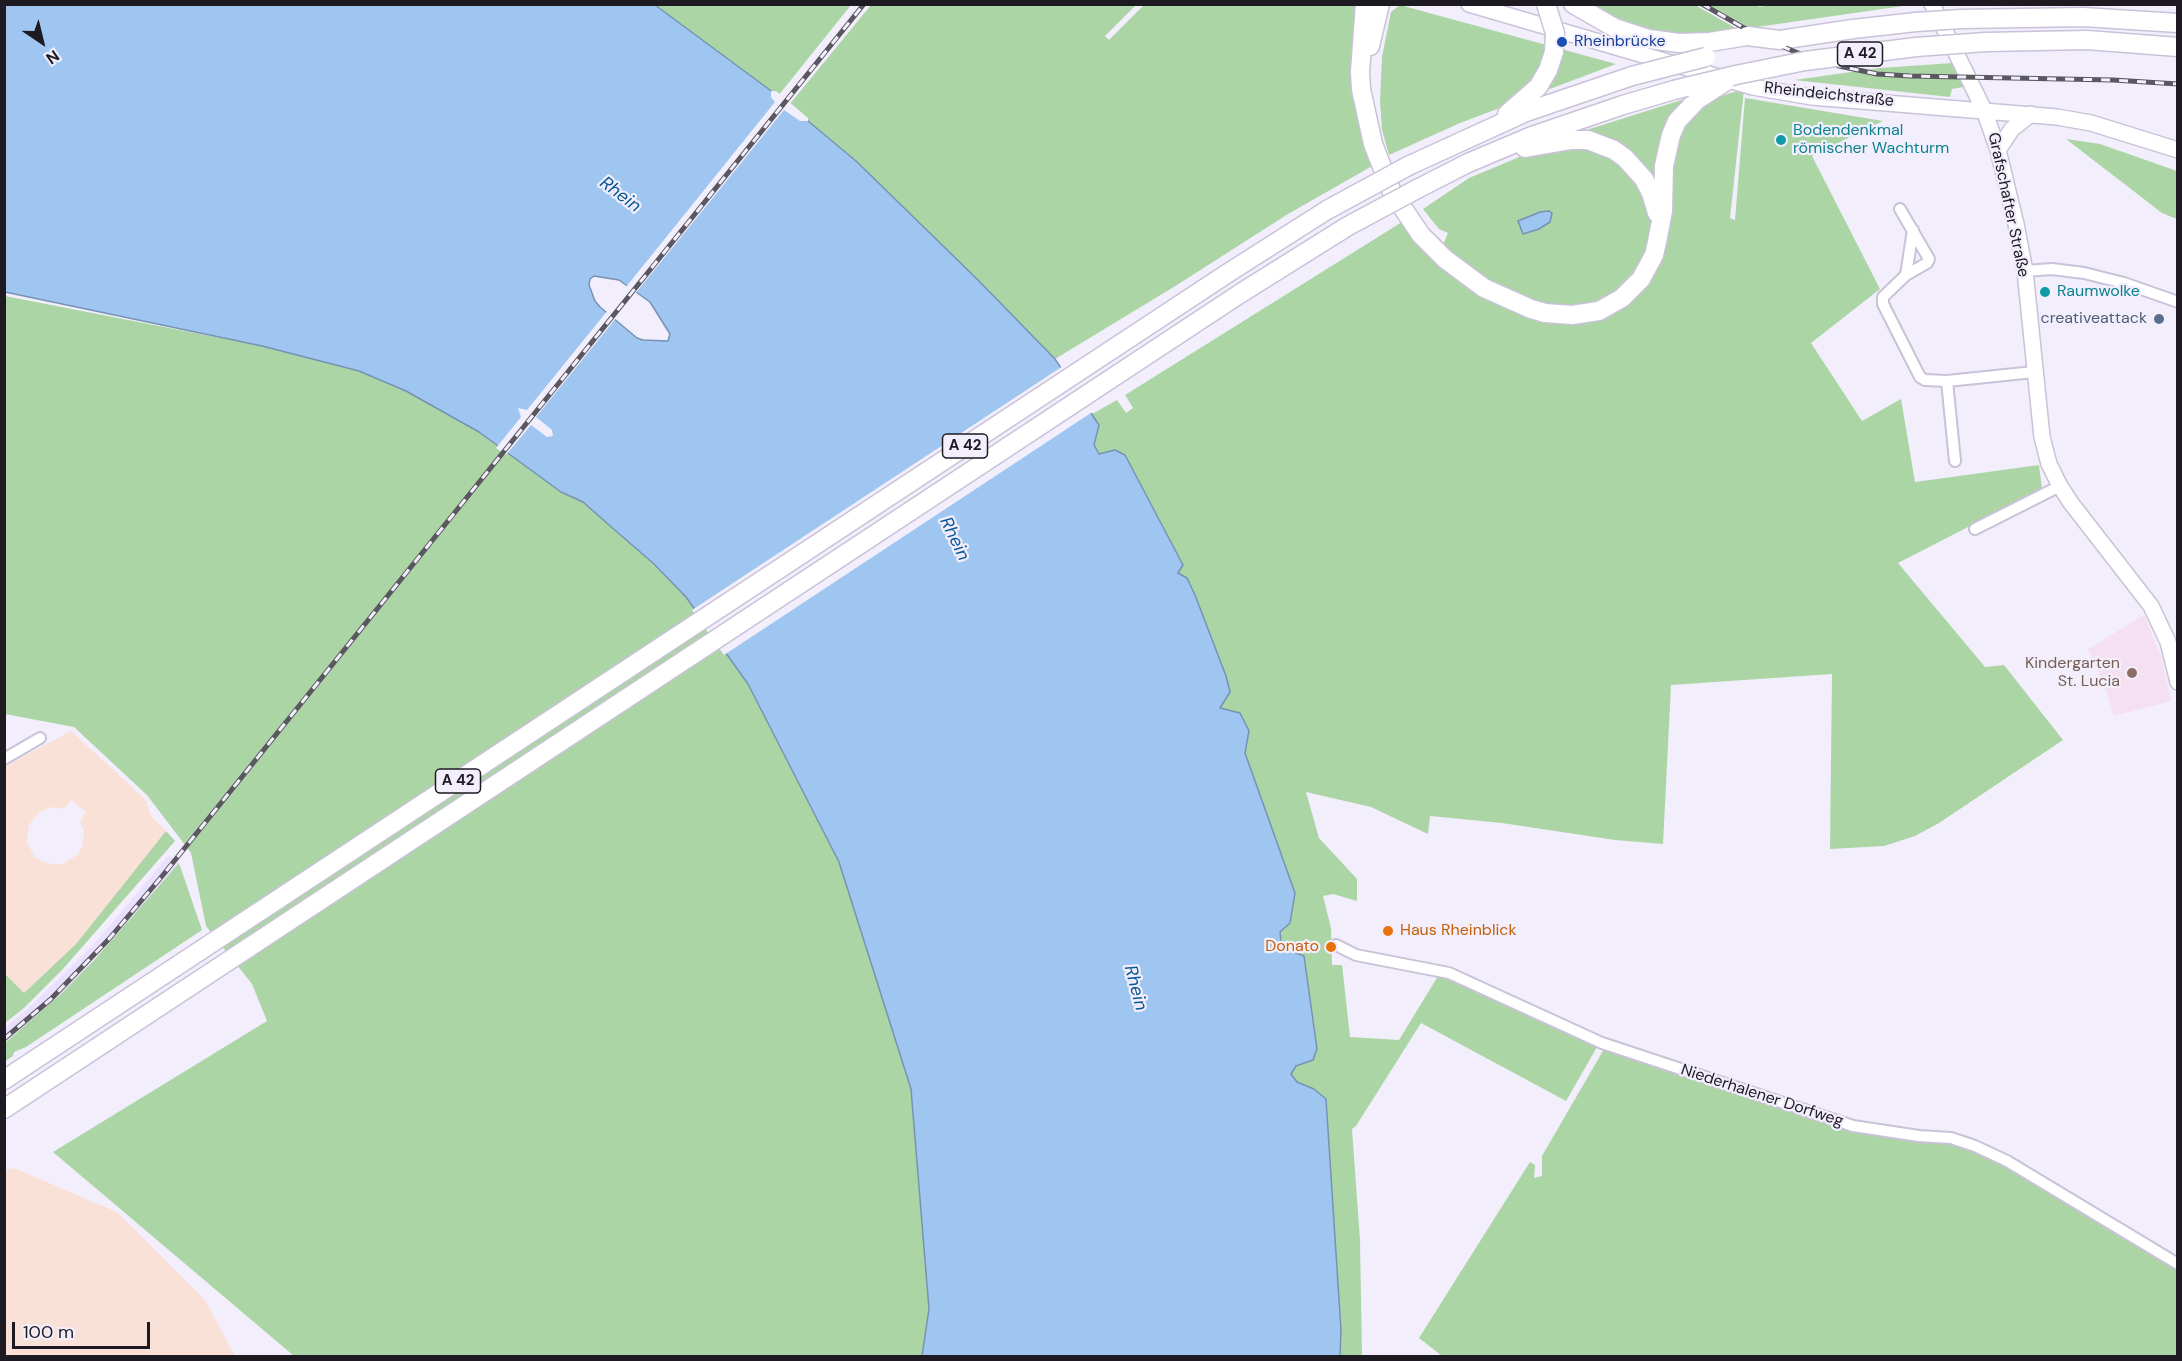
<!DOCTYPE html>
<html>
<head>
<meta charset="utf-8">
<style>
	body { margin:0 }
	#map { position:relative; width:2182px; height:1361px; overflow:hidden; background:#f2eefc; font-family:"DM Sans",sans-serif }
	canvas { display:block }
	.frame { position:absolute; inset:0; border:6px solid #1d1a22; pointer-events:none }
	.north { position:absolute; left:12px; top:12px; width:60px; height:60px; -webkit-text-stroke:4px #f2eefc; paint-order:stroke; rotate:145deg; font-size:16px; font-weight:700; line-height:24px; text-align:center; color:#1d1a22 }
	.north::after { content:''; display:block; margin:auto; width:21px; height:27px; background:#1d1a22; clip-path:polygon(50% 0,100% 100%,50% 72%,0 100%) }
	.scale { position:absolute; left:12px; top:1322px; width:138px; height:27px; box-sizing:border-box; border:3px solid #1d1a22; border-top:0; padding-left:8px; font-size:18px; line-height:21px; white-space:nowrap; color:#1d1a22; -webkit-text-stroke:4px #f2eefc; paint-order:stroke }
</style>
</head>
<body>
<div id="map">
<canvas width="2182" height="1361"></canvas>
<div class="frame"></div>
<div class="north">N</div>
<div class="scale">100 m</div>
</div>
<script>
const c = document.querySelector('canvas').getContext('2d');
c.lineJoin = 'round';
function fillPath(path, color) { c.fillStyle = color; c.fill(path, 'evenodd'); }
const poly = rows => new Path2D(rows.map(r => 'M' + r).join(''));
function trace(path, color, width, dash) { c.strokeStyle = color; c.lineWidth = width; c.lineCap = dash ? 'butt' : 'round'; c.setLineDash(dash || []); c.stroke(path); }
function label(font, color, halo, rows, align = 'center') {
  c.font = font + ' "DM Sans",sans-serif'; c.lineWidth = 4.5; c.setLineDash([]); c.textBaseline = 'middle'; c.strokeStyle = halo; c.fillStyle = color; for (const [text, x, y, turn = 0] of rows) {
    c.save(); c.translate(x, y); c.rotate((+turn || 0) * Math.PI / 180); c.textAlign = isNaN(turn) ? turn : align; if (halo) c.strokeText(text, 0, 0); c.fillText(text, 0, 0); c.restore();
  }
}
fillPath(poly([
	[169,855,179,863,144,904,62,993,5,1043,5,1028,36,1001,96,942]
]), '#e9e0fd');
fillPath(poly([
	[71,731,145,799,151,816,166,831,76,944,24,993,5,974,4,767],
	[71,800,86,812,80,821,84,831,82,847,78,854,65,863,57,865,41,861,34,856,27,841,29,825,39,812,54,807,64,809],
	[14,1168,117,1212,205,1300,235,1356,5,1356,5,1170]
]), '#fae1d8');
fillPath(poly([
	[2144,615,2161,657,2171,701,2114,716,2106,690,2088,649]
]), '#f4e0f0');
fillPath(poly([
	[1778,4,1910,5,1750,28,1709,5,1757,5,1759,7],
	[655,5,851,5,778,96],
	[871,5,1136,5,1105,36,1109,40,1144,5,1356,5,1374,165,1288,214,1177,285,1055,359,856,161,789,105],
	[1400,5,1616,64,1460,123,1389,155,1382,130,1380,101,1382,57,1391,12],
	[1593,5,1695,5,1739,30,1710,35,1656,32,1605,13],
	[1953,63,1962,81,1963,87,1952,89,1950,97,1794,80,1880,68],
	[1744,89,1730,218,1735,220,1745,98,1883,121,1812,156,1880,289,1811,343,1862,421,1901,399,1915,482,2039,465,2042,489,1898,563,1985,667,2004,665,2063,740,1939,823,1915,836,1884,846,1830,849,1832,674,1671,685,1663,844,1615,840,1502,823,1430,816,1428,834,1371,807,1306,792,1319,838,1357,879,1357,901,1333,894,1323,896,1331,928,1332,965,1342,965,1350,1037,1399,1040,1438,976,1446,976,1504,999,1597,1047,1566,1101,1421,1023,1356,1126,1352,1129,1360,1240,1362,1356,1340,1356,1341,1330,1326,1099,1314,1089,1297,1082,1291,1074,1296,1066,1313,1060,1291,951,1281,942,1279,932,1290,923,1295,893,1245,753,1249,731,1220,708,1229,692,1178,572,1183,565,1125,455,1115,450,1099,454,1094,445,1099,425,1092,414,1117,400,1126,413,1133,408,1125,395,1402,222,1442,247,1448,233,1439,229,1423,209,1469,178,1577,133,1691,97,1708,100],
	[2066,139,2100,144,2177,171,2177,219,2162,213],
	[5,296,262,346,359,371,406,391,479,432,561,491,583,502,654,564,686,597,748,684,839,862,912,1092,932,1316,926,1356,294,1356,53,1152,267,1021,252,984,206,926,191,853,147,795,74,727,5,714],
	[166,831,175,841,62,970,24,1008,5,1023,5,974,24,993,76,944],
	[179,863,202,930,26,1047,14,1052,13,1056,5,1061,5,1043,62,993,97,957],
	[1604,1049,1853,1131,1953,1143,2003,1165,2177,1269,2177,1356,1442,1356,1419,1338,1530,1162,1535,1165,1534,1178,1542,1176,1542,1156]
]), '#acd5a5');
const water = poly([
	[5,5,655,5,778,96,856,161,978,280,1055,359,1099,425,1094,445,1099,454,1115,450,1125,455,1183,565,1178,573,1187,578,1195,595,1226,676,1230,692,1220,708,1240,713,1249,731,1245,753,1295,893,1290,923,1280,932,1281,942,1291,951,1304,956,1317,1049,1313,1060,1296,1066,1291,1074,1297,1082,1314,1089,1326,1099,1341,1330,1340,1356,922,1356,929,1309,911,1089,839,862,748,684,686,597,654,564,609,525,583,502,561,492,479,432,406,391,359,371,262,346,5,292,5,5],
	[594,276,619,280,650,302,670,334,668,341,643,340,637,338,600,307,595,301,589,285,590,279,594,276],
	[1549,211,1552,213,1550,222,1539,229,1523,234,1518,221,1540,212,1549,211]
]);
fillPath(water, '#9ec6f1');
trace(water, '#7792b3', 1.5);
fillPath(poly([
	[771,91,776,91,780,94,808,118,808,121,800,121,784,110,635,294,626,287,775,102,771,97],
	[608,310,617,317,536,417,552,430,553,436,547,437,531,425,506,455,496,448,521,417,518,408,527,410],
	[1063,366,1094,411,724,655,692,610]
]), '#f2eefc');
const street = poly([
	[1900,209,1929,259,1927,263,1906,275,1883,297,1883,304,1920,377,1925,380,1947,381,2034,372],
	[2025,271,2052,269,2084,273,2124,283,2178,302],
	[1906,275,1913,230],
	[1947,381,1955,461],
	[1975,529,2060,486],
	[4,759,40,738],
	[1336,945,1356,955,1449,973,1602,1043,1853,1126,1919,1136,1951,1138,1975,1146,2007,1161,2178,1264]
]);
const secondary = poly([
	[1469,4,1753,87,1812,97,2057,117,2091,123,2178,150],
	[1932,4,1984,110,1998,150,2016,224,2025,271,2042,437,2049,464,2060,486,2071,503,2151,606,2168,642,2178,682],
	[1998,150,2012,129,2031,114]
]);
const highway = poly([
	[1365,4,1360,72,1361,89,1373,144,1392,192,1421,235,1445,259,1484,288,1531,309,1545,313,1572,315,1599,311,1622,298,1641,279,1654,255,1657,242,1663,211,1664,166,1671,135,1677,121,1697,100],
	[1573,4,1615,28,1649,39,1679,43,1710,42,1747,36],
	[1961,19,2083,17,2178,23],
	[1780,40,1853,29,1916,22],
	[1986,42,2087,40,2178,47],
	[1370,46,1380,4],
	[1507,114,1538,87,1548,70],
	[1525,148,1571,140,1588,140,1614,150,1625,158,1644,179,1651,193,1657,213],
	[1408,166,1526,112,1632,76],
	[1419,188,1468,163,1532,136,1623,105,1674,90],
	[4,1080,1228,273],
	[4,1109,1241,293]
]);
trace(street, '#c9c2d8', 14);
trace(secondary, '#c9c2d8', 18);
trace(highway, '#c9c2d8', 21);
trace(street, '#fff', 10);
trace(secondary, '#fff', 15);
trace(highway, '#fff', 18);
const rail = poly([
	[1702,4,1760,37,1798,53,1839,66,1877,74,1910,76,2113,80,2178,84],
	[4,1039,51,999,109,939,163,875,864,4]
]);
trace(rail, '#5a5761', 5);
trace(rail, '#f2eefc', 3, [9]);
const highwayBridge = poly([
	[1546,4,1555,33,1554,52,1548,70],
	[1916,22,1961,19],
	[1747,36,1780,40],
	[1632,76,1706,57],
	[1674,90,1736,75,1805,61,1916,47,1986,42],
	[1697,100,1725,82],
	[1228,273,1327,210,1408,166],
	[1241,293,1348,226,1419,188]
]);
trace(highwayBridge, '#c9c2d8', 21, []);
trace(highwayBridge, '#fff', 18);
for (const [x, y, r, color] of [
	[1562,42,6,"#1a4fb4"],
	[1781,140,6,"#0f9aa8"],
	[2045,292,6,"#0f9aa8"],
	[2159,319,6,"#5c6f8a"],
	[2132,673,6,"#8d6e63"],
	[1388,931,6,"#e8710a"],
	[1331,947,6,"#e8710a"]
]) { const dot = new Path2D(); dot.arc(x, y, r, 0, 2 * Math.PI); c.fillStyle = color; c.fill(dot); trace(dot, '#f2eefc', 2); }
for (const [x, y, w] of [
	[1860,54,45],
	[965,446,45],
	[458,781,45]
]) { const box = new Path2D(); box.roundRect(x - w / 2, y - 12, w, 24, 4.5); c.fillStyle = '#f2eefc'; c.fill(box); trace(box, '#1d1a22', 1.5); }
label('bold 15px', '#1d1a22', null, [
	["A 42",1860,54],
	["A 42",965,446],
	["A 42",458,781]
]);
label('16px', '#164399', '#f2eefc', [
	["Rheinbrücke",1574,42]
], 'left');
label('16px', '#1d1a22', '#f2eefc', [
	["Rheindeichstraße",1829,95,6],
	["Grafschafter Straße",2008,205,78],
	["Niederhalener Dorfweg",1762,1096,18]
]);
label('16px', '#0d838f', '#f2eefc', [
	["Bodendenkmal",1793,131],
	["römischer Wachturm",1793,149],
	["Raumwolke",2057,292]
], 'left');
label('16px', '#4e5e75', '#f2eefc', [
	["creativeattack",2147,319]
], 'right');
label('16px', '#785e54', '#f2eefc', [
	["Kindergarten",2120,664],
	["St. Lucia",2120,682]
], 'right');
label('16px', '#c56008', '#f2eefc', [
	["Haus Rheinblick",1400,931],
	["Donato",1319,947,"right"]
], 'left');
label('italic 18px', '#0a5897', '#f2eefc', [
	["Rhein",620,195,37],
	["Rhein",954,539,64],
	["Rhein",1135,988,75]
]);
</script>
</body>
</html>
